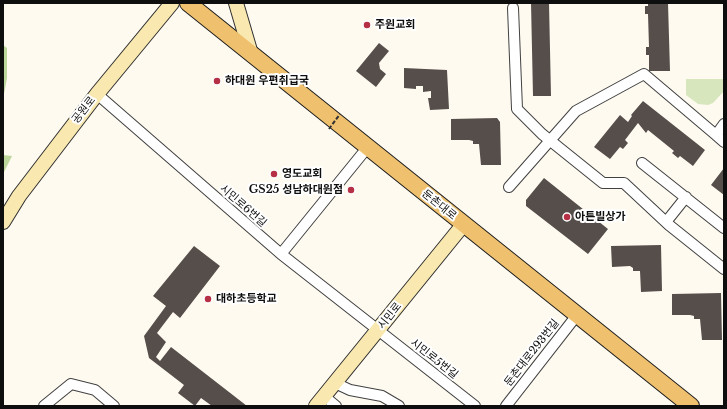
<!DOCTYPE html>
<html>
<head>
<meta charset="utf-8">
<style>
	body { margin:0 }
	#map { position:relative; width:727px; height:409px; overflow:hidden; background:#fefaf0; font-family:"Libre Baskerville",serif }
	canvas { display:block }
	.frame { position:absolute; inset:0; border:4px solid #0e0e0e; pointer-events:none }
</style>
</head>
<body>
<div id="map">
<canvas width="727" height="409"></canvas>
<div class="frame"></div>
</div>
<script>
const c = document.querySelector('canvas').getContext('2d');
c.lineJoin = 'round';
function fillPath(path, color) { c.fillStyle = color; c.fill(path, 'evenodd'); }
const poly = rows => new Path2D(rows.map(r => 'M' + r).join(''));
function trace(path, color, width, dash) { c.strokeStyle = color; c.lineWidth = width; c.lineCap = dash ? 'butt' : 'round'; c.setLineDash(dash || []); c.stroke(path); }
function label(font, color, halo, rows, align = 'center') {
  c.font = font + ' "Libre Baskerville","Noto Sans KR",serif'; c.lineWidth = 4; c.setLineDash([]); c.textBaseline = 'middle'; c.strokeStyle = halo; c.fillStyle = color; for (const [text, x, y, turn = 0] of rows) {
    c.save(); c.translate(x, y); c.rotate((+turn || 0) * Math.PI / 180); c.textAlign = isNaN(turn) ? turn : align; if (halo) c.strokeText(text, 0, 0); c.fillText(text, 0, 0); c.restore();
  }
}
fillPath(poly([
	[686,79,724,79,724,91,713,103,708,105,698,104,686,95]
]), '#d7e6bc');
fillPath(poly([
	[3,45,7,48,7,78,3,99],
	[3,155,12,156,3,174]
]), '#bdd69c');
fillPath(poly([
	[531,3,549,3,551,96,533,96],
	[648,3,668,3,670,71,649,71,649,55,646,55,646,47,649,47,648,14,645,14,645,6,648,6],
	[379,43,389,51,379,63,380,69,386,74,376,87,356,71],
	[404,68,447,70,449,109,430,110,428,98,431,98,431,91,423,92,423,86,416,86,416,89,404,88],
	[643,101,705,150,693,166,680,156,678,158,672,153,674,151,648,130,646,133,638,123,625,140,628,143,623,149,620,147,610,159,594,147,620,115,628,122,632,116,631,115],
	[497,118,500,122,501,165,481,165,479,144,473,144,473,141,469,140,451,140,451,119],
	[724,168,724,195,711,185],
	[544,178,608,229,588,254,526,206,526,200],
	[661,245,662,291,641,292,640,271,633,271,633,268,630,266,612,267,611,246],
	[194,246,220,266,180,318,173,312,157,333,166,342,156,357,160,361,171,347,247,406,212,406,201,398,195,406,178,393,184,385,149,358,144,336,166,306,153,296],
	[721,293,722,340,702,340,700,319,694,319,694,316,690,315,672,315,672,294]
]), '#564e4b');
const street = poly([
	[513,8,517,109,542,134,603,183,624,183,669,225,724,269],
	[97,94,281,254,475,406],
	[724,124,716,135,724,142],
	[642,163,724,228],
	[509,187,576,111,644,74,716,135],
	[666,222,686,197],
	[281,254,367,148],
	[335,383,350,390,382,396,399,406],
	[324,396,336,406],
	[44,406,71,384,95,390,114,406],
	[506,406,577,315]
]);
const secondary = poly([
	[236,3,251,54],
	[3,222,19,196,97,94,172,3],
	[316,406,463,225]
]);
const primary = poly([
	[188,3,691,406]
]);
trace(street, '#414141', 12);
trace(secondary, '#303030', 16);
trace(primary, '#1f1f1f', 18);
trace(street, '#fff', 10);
trace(secondary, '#f9e9b0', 14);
trace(primary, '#efc16f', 16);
trace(poly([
	[329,129,340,114]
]), '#303030', 2, [4, 2]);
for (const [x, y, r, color] of [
	[367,25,4,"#b52f45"],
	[217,81,4,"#b52f45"],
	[274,174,4,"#b52f45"],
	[351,190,4,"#b52f45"],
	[567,217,4,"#b52f45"],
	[208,299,4,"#b52f45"]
]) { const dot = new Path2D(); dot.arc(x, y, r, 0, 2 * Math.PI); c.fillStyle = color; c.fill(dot); trace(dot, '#fff', 1.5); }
label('bold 11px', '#0e0e0e', '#fff', [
	["주원교회",375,25],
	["하대원 우편취급국",225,81],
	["영도교회",282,174],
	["GS25 성남하대원점",343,190,"right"],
	["아튼빌상가",575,217],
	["대하초등학교",216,299]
], 'left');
label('11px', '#0e0e0e', '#fff', [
	["공원로",84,110,-52],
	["둔촌대로",439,205,39],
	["시민로6번길",243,206,41],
	["시민로",390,316,-51],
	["둔촌대로293번길",532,353,-52],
	["시민로5번길",434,359,38]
]);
</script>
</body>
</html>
